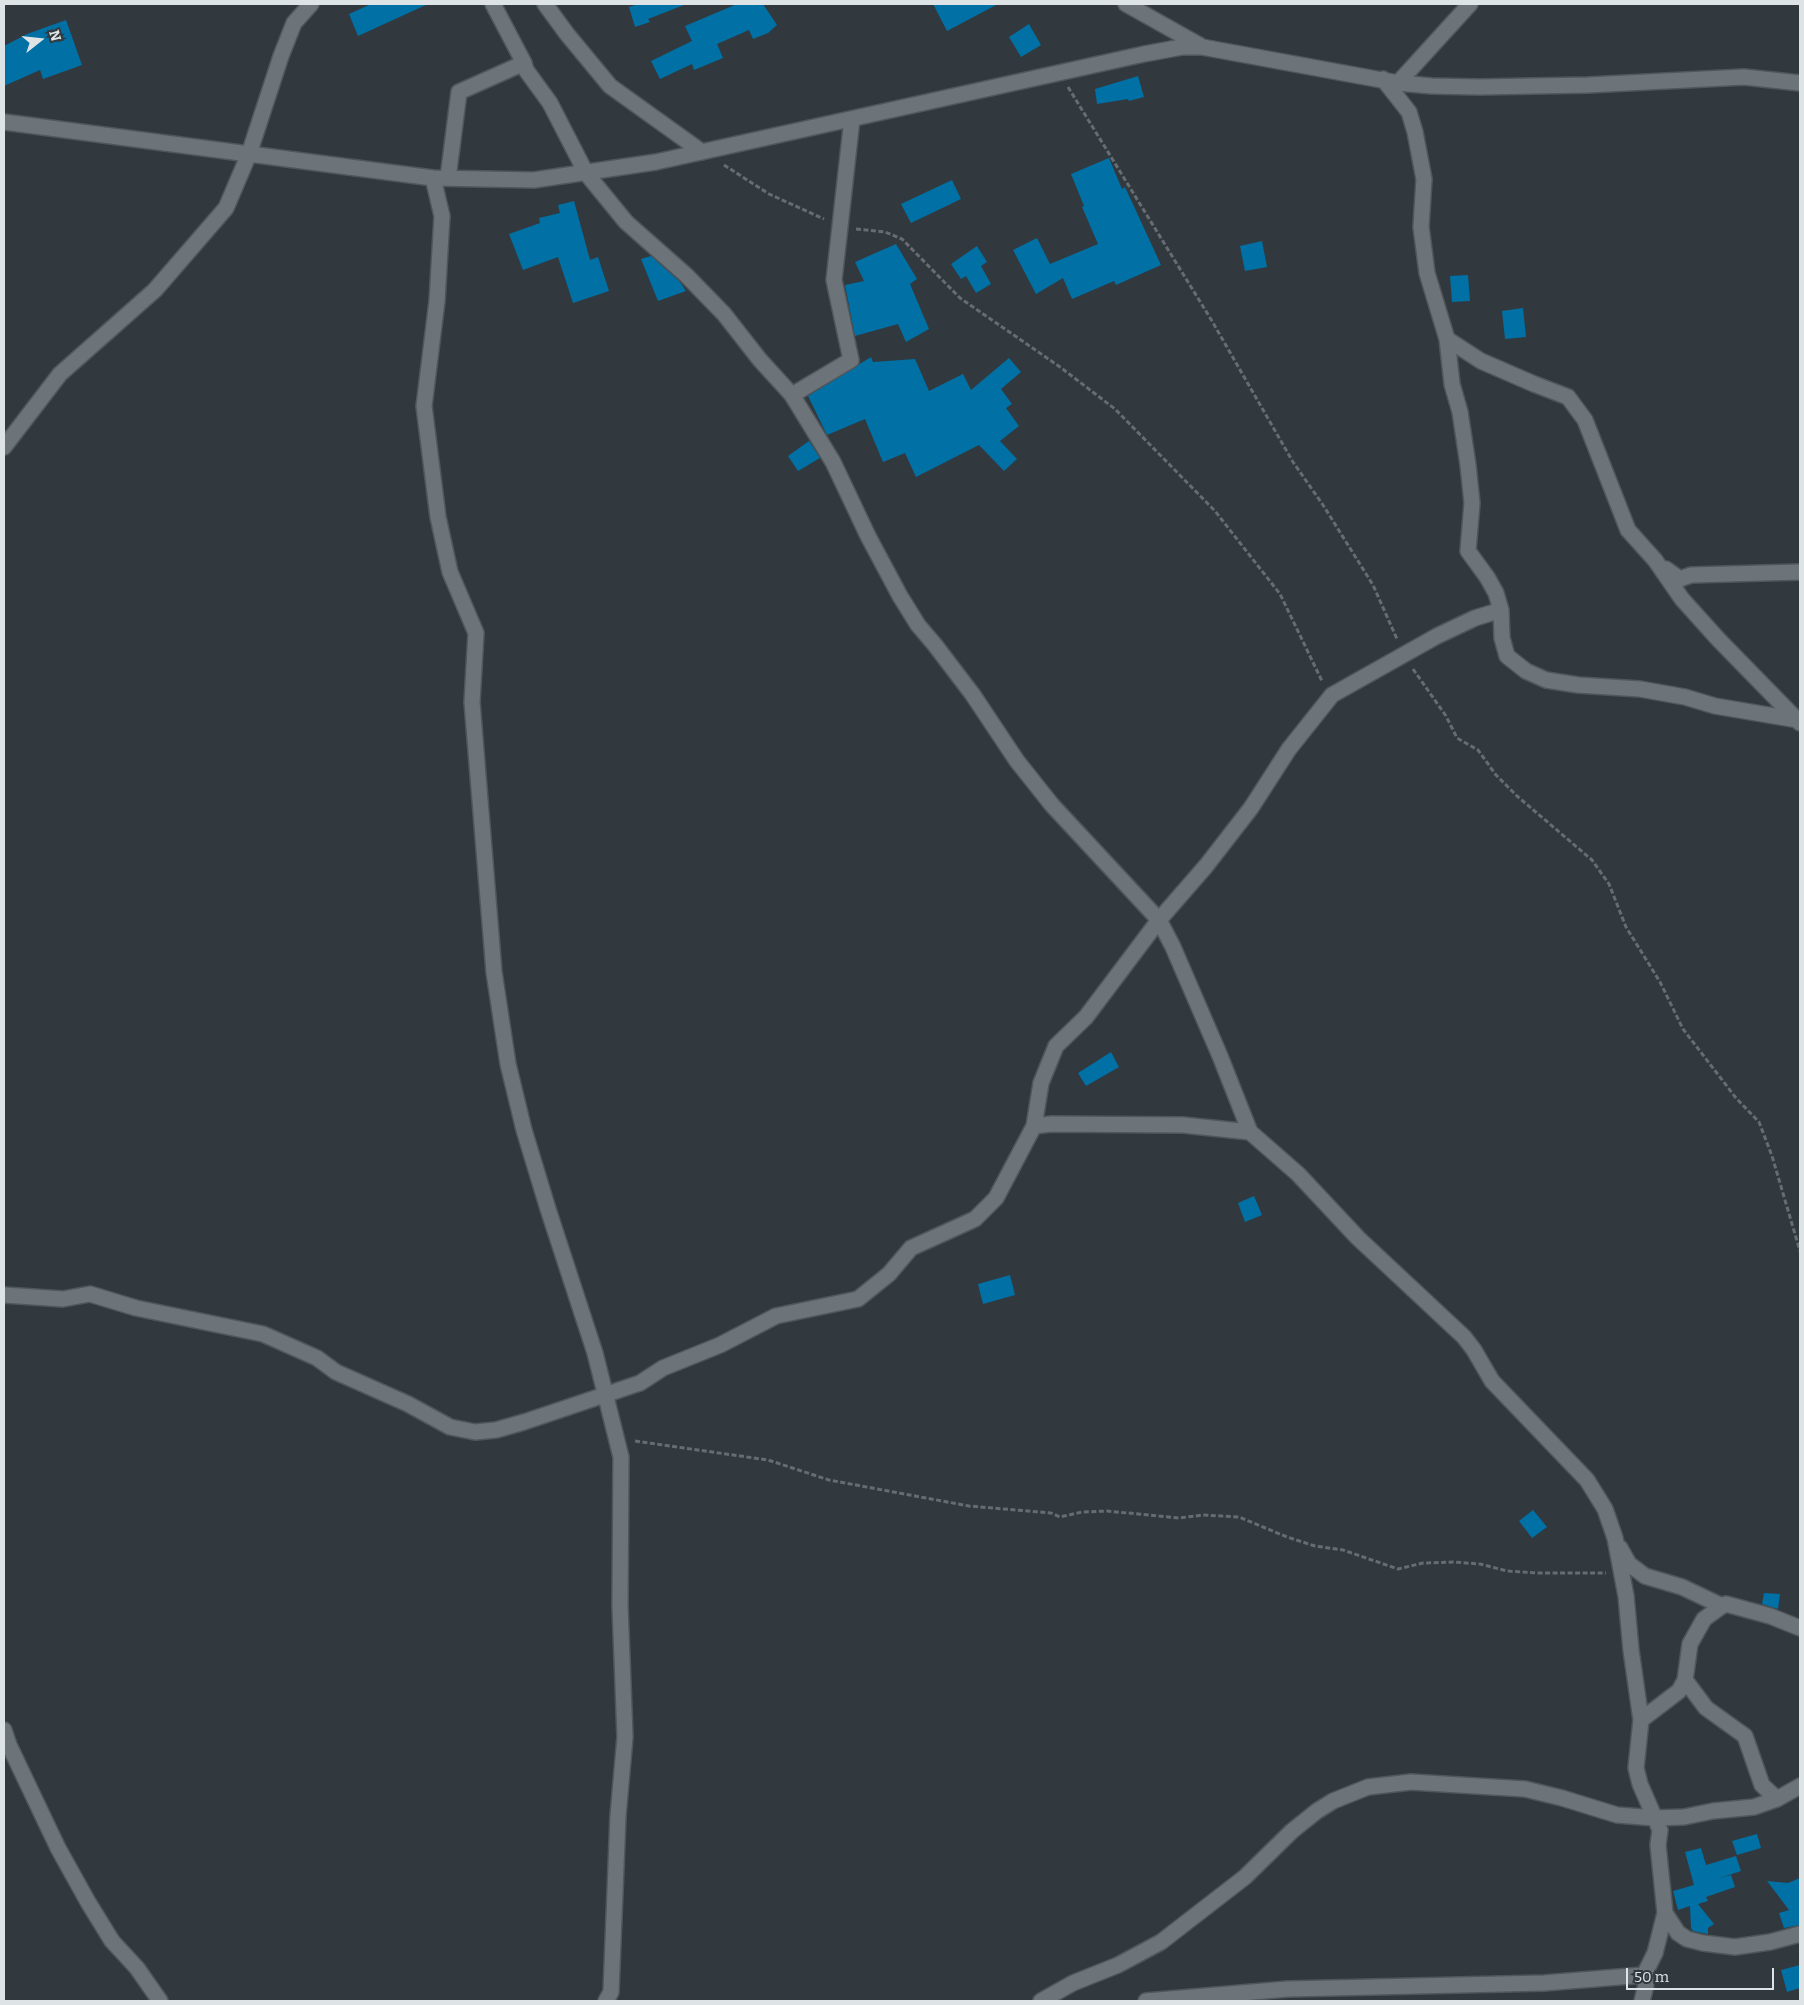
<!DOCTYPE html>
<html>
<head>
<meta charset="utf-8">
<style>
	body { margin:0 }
	#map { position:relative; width:1804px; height:2005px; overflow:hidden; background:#31393e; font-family:Bitter,serif }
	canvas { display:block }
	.frame { position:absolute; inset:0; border:5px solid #dee3e6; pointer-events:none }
	.north { position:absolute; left:15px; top:15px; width:50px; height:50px; -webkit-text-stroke:4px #31393e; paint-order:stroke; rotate:74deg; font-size:14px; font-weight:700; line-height:20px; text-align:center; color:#dee3e6 }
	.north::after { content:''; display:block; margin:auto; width:18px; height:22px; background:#dee3e6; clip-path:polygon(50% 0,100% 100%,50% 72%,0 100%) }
	.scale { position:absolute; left:1626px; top:1968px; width:148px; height:22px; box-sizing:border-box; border:2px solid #dee3e6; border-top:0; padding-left:6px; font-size:15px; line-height:18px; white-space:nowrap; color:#dee3e6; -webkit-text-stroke:4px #31393e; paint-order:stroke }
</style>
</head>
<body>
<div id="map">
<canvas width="1804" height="2005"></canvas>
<div class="frame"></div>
<div class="north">N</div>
<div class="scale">50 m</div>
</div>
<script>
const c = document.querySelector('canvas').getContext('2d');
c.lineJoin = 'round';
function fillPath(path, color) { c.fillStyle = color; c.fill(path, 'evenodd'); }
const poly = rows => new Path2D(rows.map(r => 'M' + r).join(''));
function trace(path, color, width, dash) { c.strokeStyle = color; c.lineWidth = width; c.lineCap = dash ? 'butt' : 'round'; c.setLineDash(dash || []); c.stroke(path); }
fillPath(poly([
	[371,4,428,4,358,36,349,14],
	[639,4,683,4,684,5,648,19,650,22,635,27,629,7],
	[737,4,763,4,777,25,768,33,753,39,749,30,717,44,723,58,694,70,692,64,660,79,651,61,692,41,685,26],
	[933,4,998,4,947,31],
	[66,20,82,65,43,79,40,70,4,86,4,46,27,34],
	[1029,24,1041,45,1021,57,1009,37],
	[1138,76,1144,97,1129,101,1128,99,1097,104,1095,89],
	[1109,158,1122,189,1125,187,1161,265,1116,285,1114,281,1072,299,1063,278,1036,294,1013,250,1037,238,1050,264,1098,244,1082,207,1084,206,1071,174],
	[952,180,961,199,911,223,901,204],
	[574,201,590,260,598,257,609,291,573,303,558,257,523,270,509,234,540,223,539,218,560,213,558,205],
	[1262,241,1267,267,1245,271,1240,246],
	[896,244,917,279,910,284,929,329,906,342,898,324,855,336,845,285,864,281,855,262],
	[977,246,987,262,981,266,991,284,976,293,966,276,961,279,951,264],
	[651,256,680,282,686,291,658,301,641,259],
	[1468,275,1470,301,1452,302,1450,276],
	[1523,308,1526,337,1505,339,1502,311],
	[871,357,873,362,915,359,929,391,963,374,971,390,1009,358,1021,372,1001,389,1012,404,1006,408,1019,426,1000,441,1017,459,1004,471,979,445,916,477,905,453,883,462,865,419,827,435,808,396],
	[809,441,820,458,798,471,788,456],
	[1111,1052,1119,1067,1086,1086,1078,1073],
	[1254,1196,1262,1215,1245,1222,1238,1203],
	[1010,1275,1015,1295,983,1304,978,1284],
	[1533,1510,1547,1527,1532,1538,1519,1521],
	[1764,1593,1780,1594,1778,1609,1762,1604],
	[1757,1834,1761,1848,1737,1855,1732,1841],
	[1701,1848,1706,1865,1736,1856,1741,1871,1717,1879,1731,1875,1735,1887,1706,1897,1708,1901,1698,1904,1714,1924,1708,1928,1708,1934,1693,1931,1691,1928,1690,1906,1678,1910,1673,1891,1694,1885,1685,1852],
	[1800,1878,1800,1925,1784,1928,1779,1913,1789,1910,1767,1881,1788,1883],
	[1800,1965,1800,1988,1787,1992,1781,1970]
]), '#0170a5');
const minor = poly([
	[493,4,524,63,526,70,550,103,586,173,626,222,686,275,724,314,760,360,792,395,833,462,868,536,900,596,918,625,935,645,973,695,1017,761,1052,805,1159,920,1173,947,1220,1056,1250,1132,1298,1174,1358,1238,1464,1337,1474,1350,1492,1381,1587,1480,1605,1509,1615,1538,1626,1596,1631,1650,1641,1720,1636,1768,1640,1784,1660,1830,1658,1845,1665,1913,1655,1953,1644,1975,1646,1985,1642,2001],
	[545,4,567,34,610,86,702,152],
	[1126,4,1201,46],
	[1383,79,1409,112,1415,132,1424,179,1421,227,1427,273,1447,339,1481,361,1534,384,1568,397,1585,420,1628,530,1655,560,1682,599,1718,639,1800,723],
	[1398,83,1470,4],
	[4,122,433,178,534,180,656,162,1144,54,1182,47,1202,47,1398,83,1432,86,1479,87,1588,85,1744,77,1800,83],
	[433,178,442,216,437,301,424,406,438,517,450,572,476,633,472,702,494,972,508,1064,524,1130,548,1209,595,1353,621,1457,620,1606,625,1737,618,1816,611,1992,606,2001],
	[448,178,459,92,524,63],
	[1447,339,1452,384,1460,412,1468,465,1472,503,1468,551,1487,577,1496,593,1501,610,1502,638,1507,656,1526,671,1546,680,1578,685,1640,689,1685,697,1715,706,1798,720],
	[792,395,851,360,834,280,852,119],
	[4,447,60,374,155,290,226,208,249,154,281,56,294,23,311,4],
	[1666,569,1680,579,1691,575,1800,572],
	[1034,1126,1051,1124,1183,1125,1250,1132],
	[4,1295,63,1299,90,1294,136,1308,263,1334,317,1358,336,1372,408,1404,450,1427,475,1432,496,1430,524,1422,640,1383,663,1368,720,1345,776,1316,858,1299,889,1274,911,1248,975,1219,996,1198,1034,1126,1041,1083,1056,1046,1086,1017,1159,920,1206,866,1251,808,1289,749,1332,695,1437,636,1475,618,1501,610],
	[1620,1548,1629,1564,1645,1576,1682,1587,1722,1606,1726,1604,1770,1616,1800,1628],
	[1685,1680,1706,1708,1745,1736,1762,1785,1777,1799],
	[1641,1720,1679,1691,1685,1680,1690,1644,1704,1619,1722,1606],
	[4,1730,9,1745,58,1848,88,1902,112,1941,137,1968,160,2001],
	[1665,1913,1678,1933,1687,1939,1703,1943,1735,1947,1770,1942,1800,1934],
	[1041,2001,1073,1983,1118,1965,1161,1942,1245,1877,1292,1831,1317,1811,1333,1801,1368,1787,1411,1782,1525,1789,1562,1798,1617,1815,1655,1818,1684,1817,1713,1811,1754,1807,1777,1799,1800,1786],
	[1146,2001,1288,1989,1544,1983,1644,1975]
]);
trace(minor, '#50575b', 18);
trace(poly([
	[1068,87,1212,321,1293,462,1323,505,1373,585,1397,639],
	[724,165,769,194,824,219],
	[856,229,885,232,902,239,960,298,1060,367,1115,409,1215,511,1280,594,1322,681],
	[1413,669,1446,716,1457,738,1478,750,1496,775,1517,796,1592,860,1609,884,1626,927,1660,982,1683,1029,1736,1098,1759,1122,1772,1156,1800,1251],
	[635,1441,768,1460,829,1480,969,1506,1051,1513,1060,1517,1082,1512,1107,1511,1179,1518,1203,1515,1239,1517,1287,1537,1315,1546,1343,1550,1398,1569,1423,1563,1453,1562,1480,1564,1507,1571,1537,1573,1606,1573]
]), '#666d72', 3, [5, 2.5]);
trace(minor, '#6c747a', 15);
</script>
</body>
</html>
